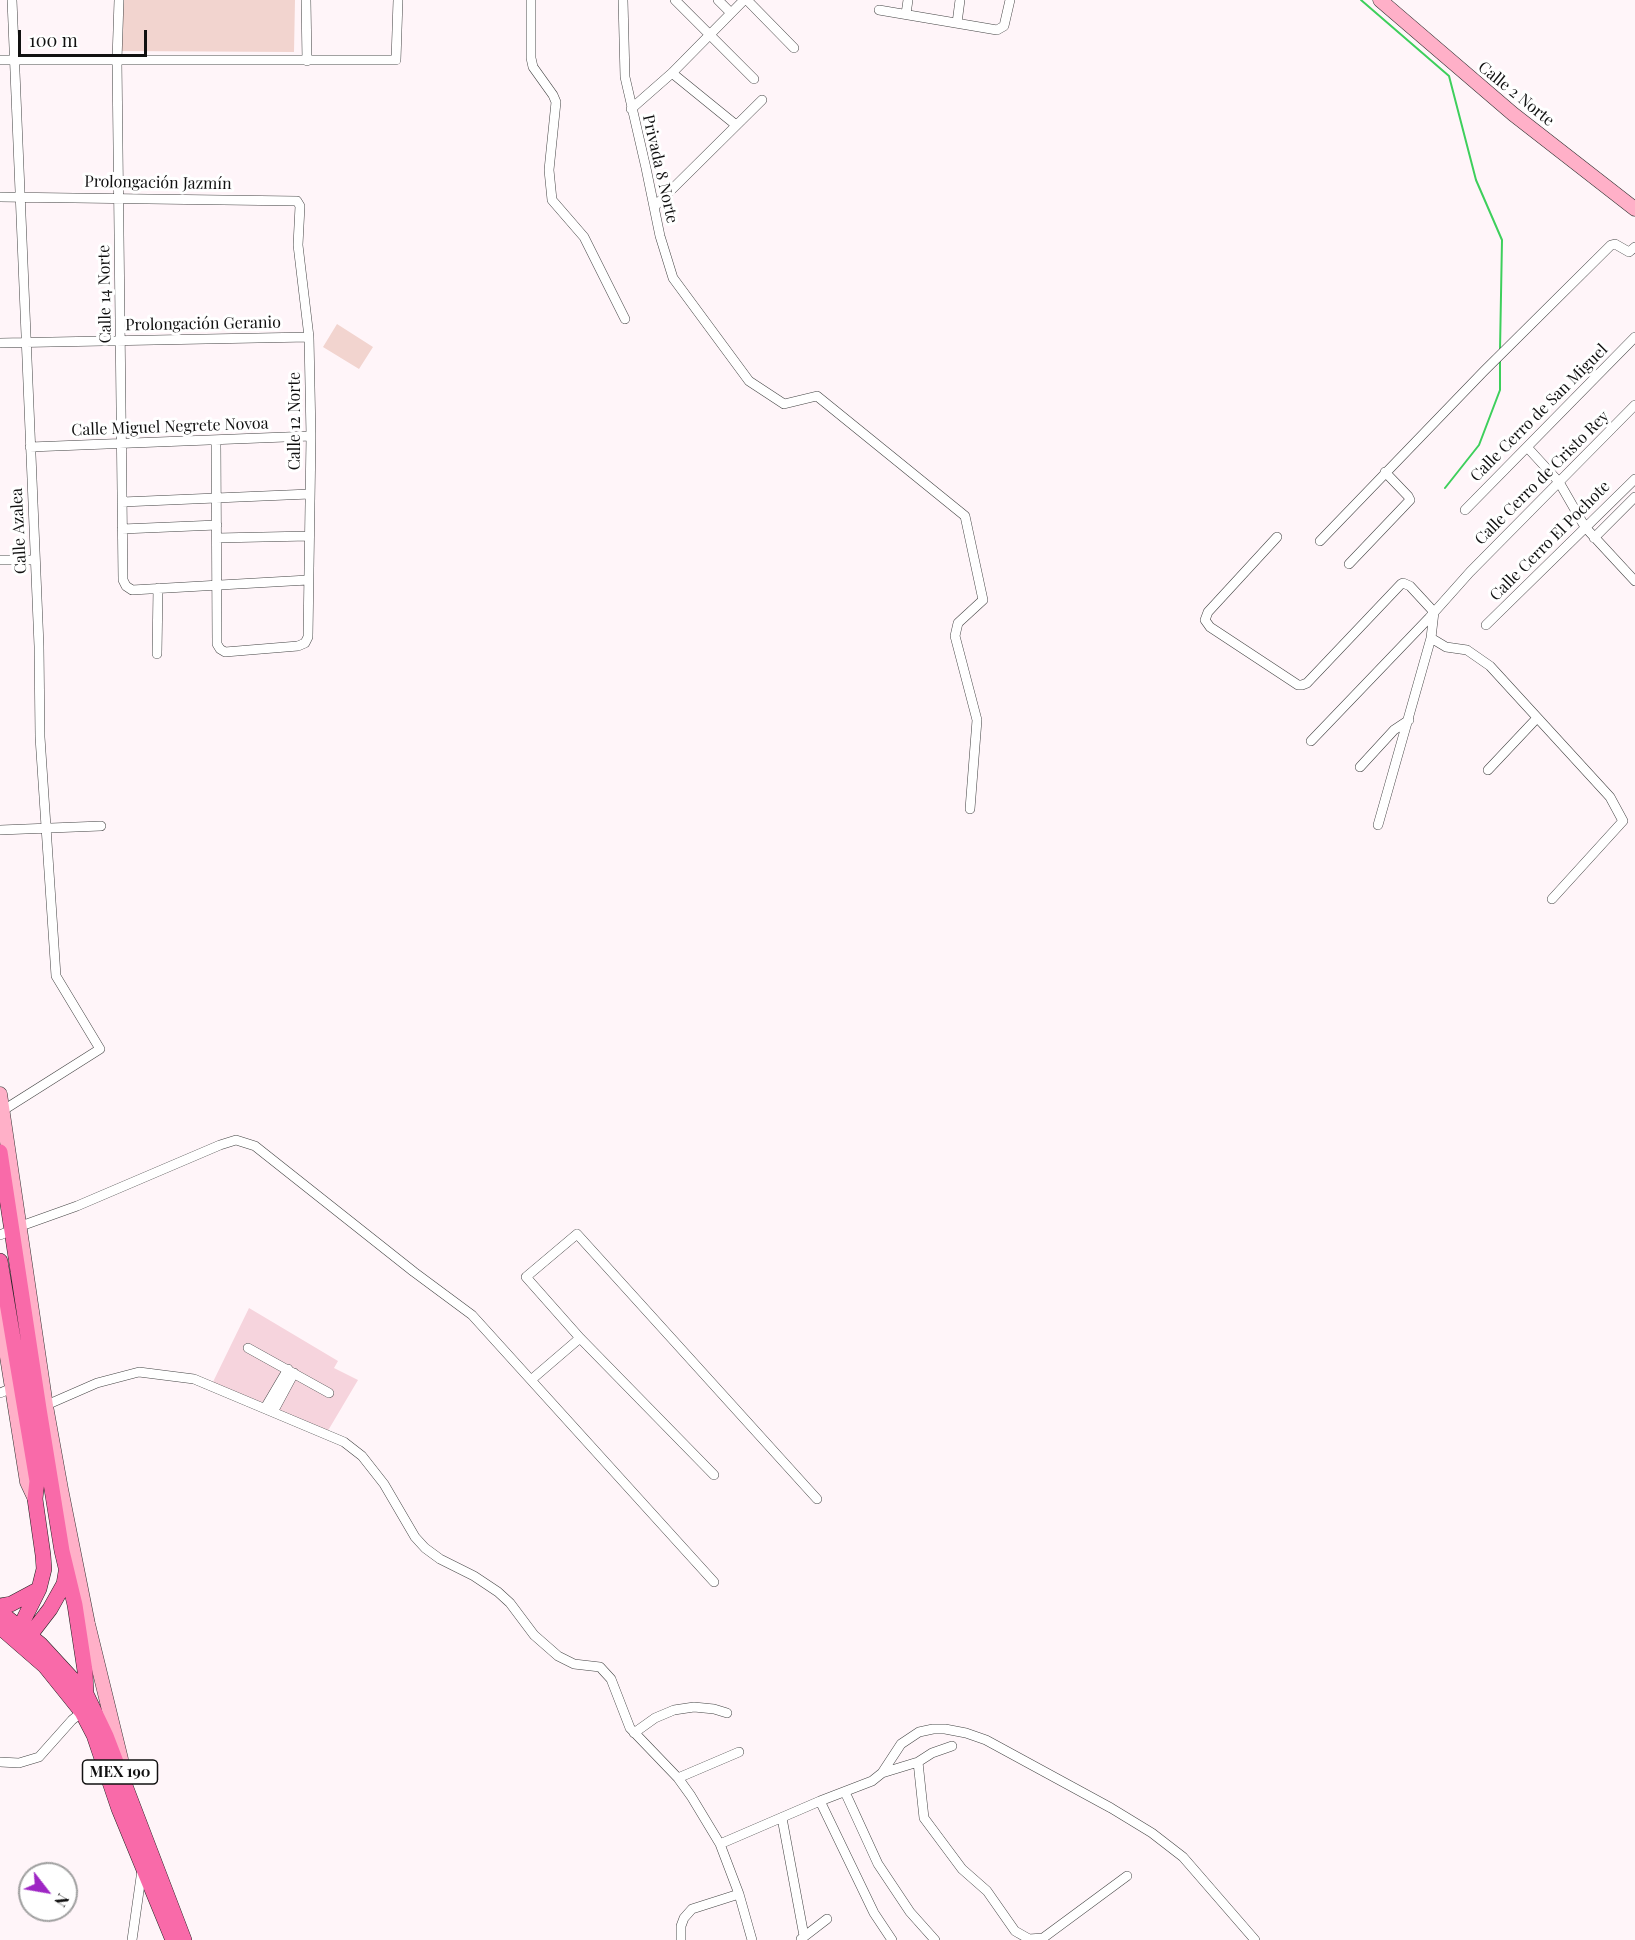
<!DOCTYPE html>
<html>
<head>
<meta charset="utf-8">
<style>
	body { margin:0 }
	#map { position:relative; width:1635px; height:1940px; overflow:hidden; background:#fff5f9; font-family:"Playfair Display",serif }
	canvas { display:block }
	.north { position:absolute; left:18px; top:1862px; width:60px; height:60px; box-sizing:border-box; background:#fff; border:2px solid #a0a0a0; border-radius:50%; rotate:121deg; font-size:16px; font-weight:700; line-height:24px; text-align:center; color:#111 }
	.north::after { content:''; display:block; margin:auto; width:21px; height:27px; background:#9e26c4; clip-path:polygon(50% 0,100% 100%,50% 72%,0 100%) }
	.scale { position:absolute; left:18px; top:30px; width:129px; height:27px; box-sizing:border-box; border:3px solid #111; border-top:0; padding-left:8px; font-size:18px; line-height:21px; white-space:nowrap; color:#111; -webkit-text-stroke:4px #fff; paint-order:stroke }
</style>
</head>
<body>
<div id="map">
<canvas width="1635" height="1940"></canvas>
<div class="north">N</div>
<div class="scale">100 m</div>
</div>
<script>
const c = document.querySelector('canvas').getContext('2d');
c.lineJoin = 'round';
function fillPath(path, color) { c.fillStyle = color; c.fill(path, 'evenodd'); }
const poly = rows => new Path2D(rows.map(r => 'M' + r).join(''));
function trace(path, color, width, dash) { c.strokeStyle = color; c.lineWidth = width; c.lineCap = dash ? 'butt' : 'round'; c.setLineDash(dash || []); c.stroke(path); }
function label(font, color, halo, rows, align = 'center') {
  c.font = font + ' "Playfair Display",serif'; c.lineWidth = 6; c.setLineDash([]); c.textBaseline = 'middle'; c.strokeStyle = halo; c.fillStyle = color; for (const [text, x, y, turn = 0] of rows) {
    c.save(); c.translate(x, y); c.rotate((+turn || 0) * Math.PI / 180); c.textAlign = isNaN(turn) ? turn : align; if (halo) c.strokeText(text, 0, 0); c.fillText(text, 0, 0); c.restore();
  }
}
fillPath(poly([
	[249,1308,338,1361,334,1368,358,1380,326,1434,211,1386]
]), '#f6d4dd');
fillPath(poly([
	[120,0,295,0,294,52,118,51],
	[337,324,373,347,359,369,323,347]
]), '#f2d4cf');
trace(poly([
	[1361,0,1449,76,1476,180,1502,240,1500,350],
	[1445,488,1479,445,1500,390,1500,359]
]), '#3ecf5c', 2);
const street = poly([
	[119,0,117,60,123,580,126,586,132,590,308,580],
	[306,0,307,61],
	[531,0,531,58,533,67,553,95,556,102,549,170,552,200,584,237,625,319],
	[623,0,625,77,646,168,660,236,673,278,749,381,784,404,817,396,965,516,983,600,958,623,955,636,977,720,970,809],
	[675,0,754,79],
	[718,0,731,13],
	[747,0,794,48],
	[879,10,997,30,1004,26,1010,0],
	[906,14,908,0],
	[957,23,960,0],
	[0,60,396,60,398,0],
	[672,73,736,125],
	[631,109,672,73,744,0],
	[0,197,297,201,300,206,298,245,309,337,311,436,308,637,305,643,298,646,225,652,220,649,217,644,216,440],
	[654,207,762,100],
	[0,343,309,337],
	[30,447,311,436],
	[1527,447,1559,482,1585,527,1635,581],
	[122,502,310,494],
	[1465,510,1635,337],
	[122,529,217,525],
	[1277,537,1208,612,1205,620,1210,627,1298,685,1302,685,1307,683,1401,584,1403,583,1410,586,1434,612,1431,638,1378,825],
	[217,538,309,536],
	[1594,538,1635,497],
	[1320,541,1484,371,1611,245,1615,244,1629,252,1635,247],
	[0,560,35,560],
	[1349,564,1410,500,1408,496,1385,472],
	[1486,625,1635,479],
	[1431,638,1446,647,1467,650,1490,666,1610,797,1623,821,1552,899],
	[157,654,158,588],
	[1311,741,1429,618,1470,572,1635,405],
	[1360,767,1394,730,1409,720],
	[1488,770,1537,718],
	[0,830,101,826],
	[2,1111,100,1049,56,976,40,737,39,646,12,0],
	[0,1235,21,1226,77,1206,220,1145,236,1140,255,1146,414,1272,472,1315,714,1582],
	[248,1348,329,1393],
	[531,1380,580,1338],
	[0,1393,12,1388],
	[42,1407,97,1383,139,1372,194,1379,344,1442,362,1456,384,1484,415,1537,425,1548,440,1559,474,1576,498,1592,510,1603,534,1635,558,1656,574,1664,600,1667,611,1679,630,1728,678,1778,691,1796,720,1844,739,1894,752,1940],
	[265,1408,288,1369],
	[273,1412,294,1373],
	[714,1475,580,1338,526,1277,577,1234,817,1499],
	[634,1733,655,1718,674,1710,694,1707,714,1709,727,1713],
	[0,1762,19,1763,39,1757,72,1720,82,1712],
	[918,1762,924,1818,962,1869,987,1891,1015,1931,1029,1939,1043,1938,1127,1876],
	[882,1773,918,1762,932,1753,952,1746],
	[678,1778,739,1752],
	[845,1792,878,1864,910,1912,935,1940],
	[820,1801,874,1913,892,1940],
	[782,1818,804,1936],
	[720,1844,820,1801,872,1781,882,1773,901,1744,919,1732,933,1729,945,1729,966,1733,986,1740,1111,1808,1152,1833,1183,1857,1255,1940],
	[801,1939,827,1919],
	[132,1940,142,1870],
	[681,1940,681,1926,684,1918,692,1909,739,1894]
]);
const secondary = poly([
	[1380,0,1513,114,1635,209],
	[0,1094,46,1406,61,1489,88,1624,121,1759],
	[0,1313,27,1482,35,1499]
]);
const primary = poly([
	[0,1152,39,1409,62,1551,75,1605,85,1671,86,1694],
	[0,1261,37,1481,35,1499,43,1555,44,1569,39,1589,18,1631,23,1645],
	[0,1606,11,1604,39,1589],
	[0,1612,40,1644,86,1694,106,1736,184,1940],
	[0,1627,45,1666,82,1712,94,1735,119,1809,173,1940],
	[23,1637,30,1635,50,1609,64,1584,66,1572]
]);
trace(street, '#444', 10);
trace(secondary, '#333', 15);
trace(primary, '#222', 16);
trace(street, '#fff', 9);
trace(secondary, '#ffb0c8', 14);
trace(primary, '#f96aa9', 15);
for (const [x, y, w] of [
	[120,1772,75]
]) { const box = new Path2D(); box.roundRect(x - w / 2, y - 12, w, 24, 4.5); c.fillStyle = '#fff'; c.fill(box); trace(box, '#111', 1.5); }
label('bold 15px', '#111', null, [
	["MEX 190",120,1772]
]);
label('16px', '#111', '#fff', [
	["Calle 2 Norte",1516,94,39],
	["Privada 8 Norte",660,169,77],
	["Prolongación Jazmín",158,183,1],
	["Calle 14 Norte",105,294,-91],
	["Prolongación Geranio",203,324,-1],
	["Calle Cerro de San Miguel",1539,413,-45],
	["Calle 12 Norte",295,421,-90],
	["Calle Miguel Negrete Novoa",170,427,-2],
	["Calle Cerro de Cristo Rey",1542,478,-45],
	["Calle Azalea",19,531,-93],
	["Calle Cerro El Pochote",1550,541,-45]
]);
</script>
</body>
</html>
